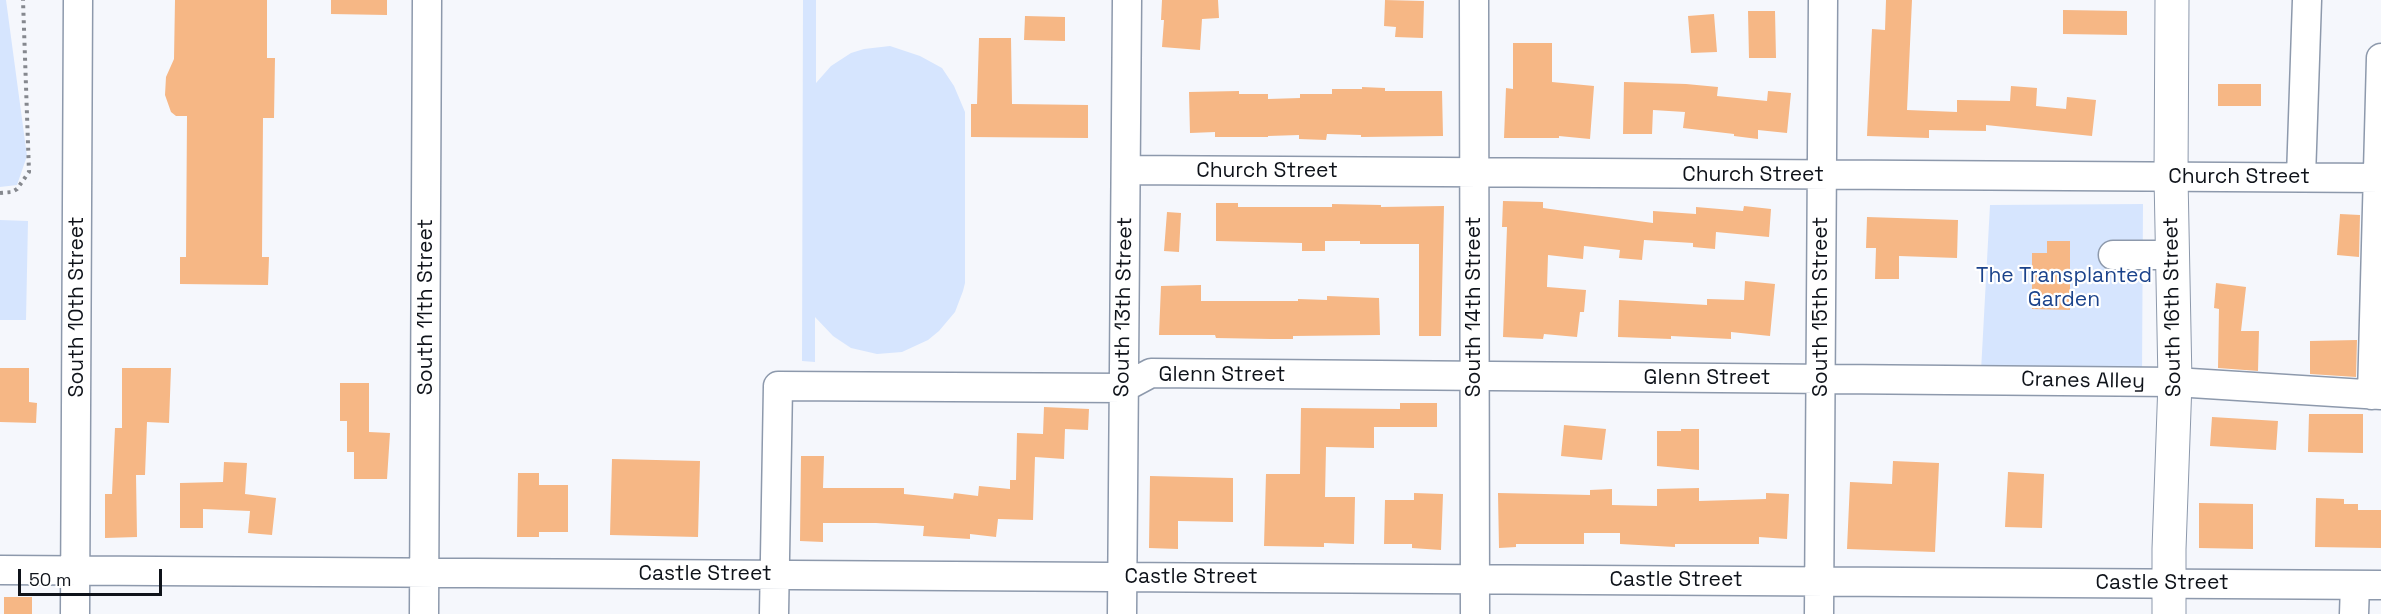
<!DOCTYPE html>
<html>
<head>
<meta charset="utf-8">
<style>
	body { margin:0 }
	#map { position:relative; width:2381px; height:614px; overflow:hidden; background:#f5f7fc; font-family:"Space Grotesk",sans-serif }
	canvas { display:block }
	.scale { position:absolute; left:18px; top:569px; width:144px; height:27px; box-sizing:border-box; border:3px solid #0f131a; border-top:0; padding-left:8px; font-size:18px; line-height:21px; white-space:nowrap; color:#0f131a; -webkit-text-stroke:4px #fff; paint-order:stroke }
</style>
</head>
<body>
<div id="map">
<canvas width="2381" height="614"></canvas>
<div class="scale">50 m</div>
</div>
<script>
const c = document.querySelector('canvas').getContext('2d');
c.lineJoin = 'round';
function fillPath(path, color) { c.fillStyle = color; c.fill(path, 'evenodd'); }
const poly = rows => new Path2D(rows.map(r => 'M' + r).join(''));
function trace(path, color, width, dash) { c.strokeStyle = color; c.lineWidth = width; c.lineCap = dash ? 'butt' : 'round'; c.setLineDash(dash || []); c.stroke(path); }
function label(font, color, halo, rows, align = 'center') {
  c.font = font + ' "Space Grotesk",sans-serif'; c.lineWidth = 4.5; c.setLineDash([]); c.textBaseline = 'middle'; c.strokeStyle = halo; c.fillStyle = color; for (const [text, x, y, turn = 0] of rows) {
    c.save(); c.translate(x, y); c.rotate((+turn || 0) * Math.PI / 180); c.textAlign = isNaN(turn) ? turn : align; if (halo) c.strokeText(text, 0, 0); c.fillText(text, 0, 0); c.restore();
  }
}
fillPath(poly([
	[0,0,6,0,27,156,17,185,0,187],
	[803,0,816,0,816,83,831,66,851,53,864,49,890,46,920,56,942,68,954,86,965,112,965,283,963,291,955,312,939,331,928,340,902,352,877,354,851,348,833,336,815,317,815,362,802,361],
	[2143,204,2142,375,1981,371,1990,205],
	[0,220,28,221,26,320,0,320]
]), '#d6e5fe');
fillPath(poly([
	[175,0,267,0,267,58,275,58,274,118,263,118,262,257,269,257,268,285,180,284,180,257,186,257,187,116,176,116,171,112,165,95,166,77,174,59],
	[331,0,387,0,387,15,331,14],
	[1162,0,1218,0,1219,18,1202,19,1200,50,1162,47,1164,20,1161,20],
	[1385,0,1424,1,1423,38,1395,37,1396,27,1384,26],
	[1886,0,1912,0,1907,110,1957,112,1957,100,2010,101,2011,86,2037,88,2036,106,2066,109,2067,97,2096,100,2092,136,1986,125,1986,131,1929,130,1929,138,1867,136,1872,29,1885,30],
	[2063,10,2127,11,2127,35,2063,34],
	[1748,11,1775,11,1776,58,1749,58],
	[1714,14,1717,52,1691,53,1688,16],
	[1025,16,1065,17,1065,41,1024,40],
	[979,38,1011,38,1012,104,1088,105,1088,138,971,137,971,104,977,104],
	[1513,43,1552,43,1552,82,1594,86,1590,139,1559,136,1559,138,1504,138,1506,88,1513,89],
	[1624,82,1686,84,1718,87,1717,96,1767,101,1768,91,1791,93,1787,133,1758,130,1758,139,1734,136,1734,134,1683,128,1685,112,1653,110,1652,134,1623,134],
	[2218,84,2261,84,2261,106,2218,106],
	[1362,87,1385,88,1385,91,1442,91,1443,136,1361,137,1361,135,1327,134,1326,140,1299,139,1299,135,1268,136,1268,137,1215,137,1215,132,1190,133,1189,92,1239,91,1239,94,1268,94,1268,99,1300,98,1300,94,1332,94,1332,89,1362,89],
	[1503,201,1543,202,1543,208,1653,223,1653,211,1696,214,1696,207,1743,211,1744,206,1771,209,1769,237,1716,232,1715,249,1693,247,1693,243,1644,240,1642,260,1619,258,1620,250,1584,246,1583,259,1548,255,1547,287,1586,290,1584,312,1580,312,1577,337,1544,334,1543,339,1503,337,1507,227,1502,227],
	[1216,203,1238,203,1238,207,1332,207,1332,204,1381,205,1381,207,1444,206,1441,336,1419,336,1419,244,1360,244,1360,241,1325,241,1325,251,1302,251,1302,243,1216,241],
	[1167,212,1181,213,1179,252,1164,251],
	[2340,214,2360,215,2359,257,2337,255],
	[1867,217,1958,220,1957,258,1899,256,1899,279,1875,279,1876,248,1866,248],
	[2047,241,2070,241,2070,310,2032,309,2032,253,2047,253],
	[1745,281,1775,284,1770,336,1731,332,1731,339,1671,336,1671,339,1618,337,1619,300,1707,305,1707,299,1744,300],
	[2216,283,2246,287,2241,331,2259,331,2258,371,2218,368,2219,309,2214,308],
	[1201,285,1201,301,1298,301,1298,299,1327,300,1327,296,1379,298,1380,335,1293,336,1293,339,1271,339,1216,338,1215,335,1159,335,1161,286],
	[2357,340,2356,377,2310,374,2310,341],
	[0,368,29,368,29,402,37,403,36,423,0,422],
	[122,368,171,368,169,423,147,422,145,475,136,475,137,537,105,538,105,494,112,494,115,428,122,428],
	[340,383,369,383,369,432,390,433,387,479,354,479,354,452,347,452,347,421,340,421],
	[1400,403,1437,403,1437,427,1374,427,1374,448,1326,447,1325,497,1355,497,1354,544,1324,543,1324,547,1264,546,1266,474,1300,474,1301,408,1400,409],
	[1044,407,1089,409,1088,430,1065,429,1064,459,1035,457,1033,520,998,519,996,537,970,534,970,539,923,536,924,526,876,523,823,523,823,542,800,541,801,456,824,456,823,488,904,488,904,494,953,499,954,493,978,496,979,486,1010,489,1010,480,1016,480,1017,433,1043,434],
	[2309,414,2363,414,2363,453,2308,452],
	[2212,417,2278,421,2276,450,2210,446],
	[1564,425,1606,429,1602,460,1561,456],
	[1681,429,1699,429,1699,470,1657,466,1657,431,1681,431],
	[612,459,700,461,698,537,610,535],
	[1893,461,1939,463,1935,552,1847,549,1850,482,1892,484],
	[224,462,247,463,245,494,276,498,272,535,248,533,250,511,203,509,203,528,180,528,180,483,223,482],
	[2008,472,2044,474,2042,528,2005,527],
	[518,473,539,473,539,485,568,485,568,532,539,532,539,537,517,537],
	[1150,476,1233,478,1233,522,1178,521,1178,549,1149,548],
	[1699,488,1699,501,1766,499,1766,493,1789,494,1787,539,1759,537,1759,544,1675,544,1675,547,1657,546,1620,544,1620,533,1584,533,1584,544,1516,544,1516,547,1499,548,1498,493,1590,495,1590,490,1612,489,1612,505,1657,506,1657,489],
	[1414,493,1443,494,1441,550,1412,548,1412,544,1384,544,1385,500,1414,500],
	[2316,498,2344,499,2344,504,2358,504,2358,510,2381,510,2381,548,2315,547],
	[2199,503,2253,504,2253,549,2199,548],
	[4,597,32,597,32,614,4,614]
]), '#f6b785');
const minor = poly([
	[1474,0,1475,614],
	[1126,170,2381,178],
	[2301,177,2307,0],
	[2113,255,2173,255],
	[2372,395,2381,58],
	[0,570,2381,585],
	[75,614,78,0],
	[424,614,427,0],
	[774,614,778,386,1123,388,1151,373,2175,382,2381,395],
	[1122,614,1127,0],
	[1819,614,1823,0],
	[2354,614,2355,585]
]);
const major = poly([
	[2169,614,2169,549,2175,382,2171,177,2172,0]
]);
trace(minor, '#8d99ac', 31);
trace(major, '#8d99ac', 35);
trace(poly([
	[0,193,12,192,17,189,29,172,23,0]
]), '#85888e', 4, [3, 4.5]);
trace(minor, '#fff', 28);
trace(major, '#fff', 33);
label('21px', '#0f131a', '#fff', [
	["Church Street",1267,171],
	["Church Street",1753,175],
	["Church Street",2239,177],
	["South 10th Street",77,307,-90],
	["South 11th Street",426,307,-90],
	["South 13th Street",1124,307,-89],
	["South 14th Street",1474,307,-90],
	["South 15th Street",1821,307,-90],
	["South 16th Street",2173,307,-91],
	["Glenn Street",1222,375],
	["Glenn Street",1707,378],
	["Cranes Alley",2083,381,1],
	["Castle Street",705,574],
	["Castle Street",1191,577],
	["Castle Street",1676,580],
	["Castle Street",2162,583]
]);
label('21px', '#1b438b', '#fff', [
	["The Transplanted",2064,276],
	["Garden",2064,300]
]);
</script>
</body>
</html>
